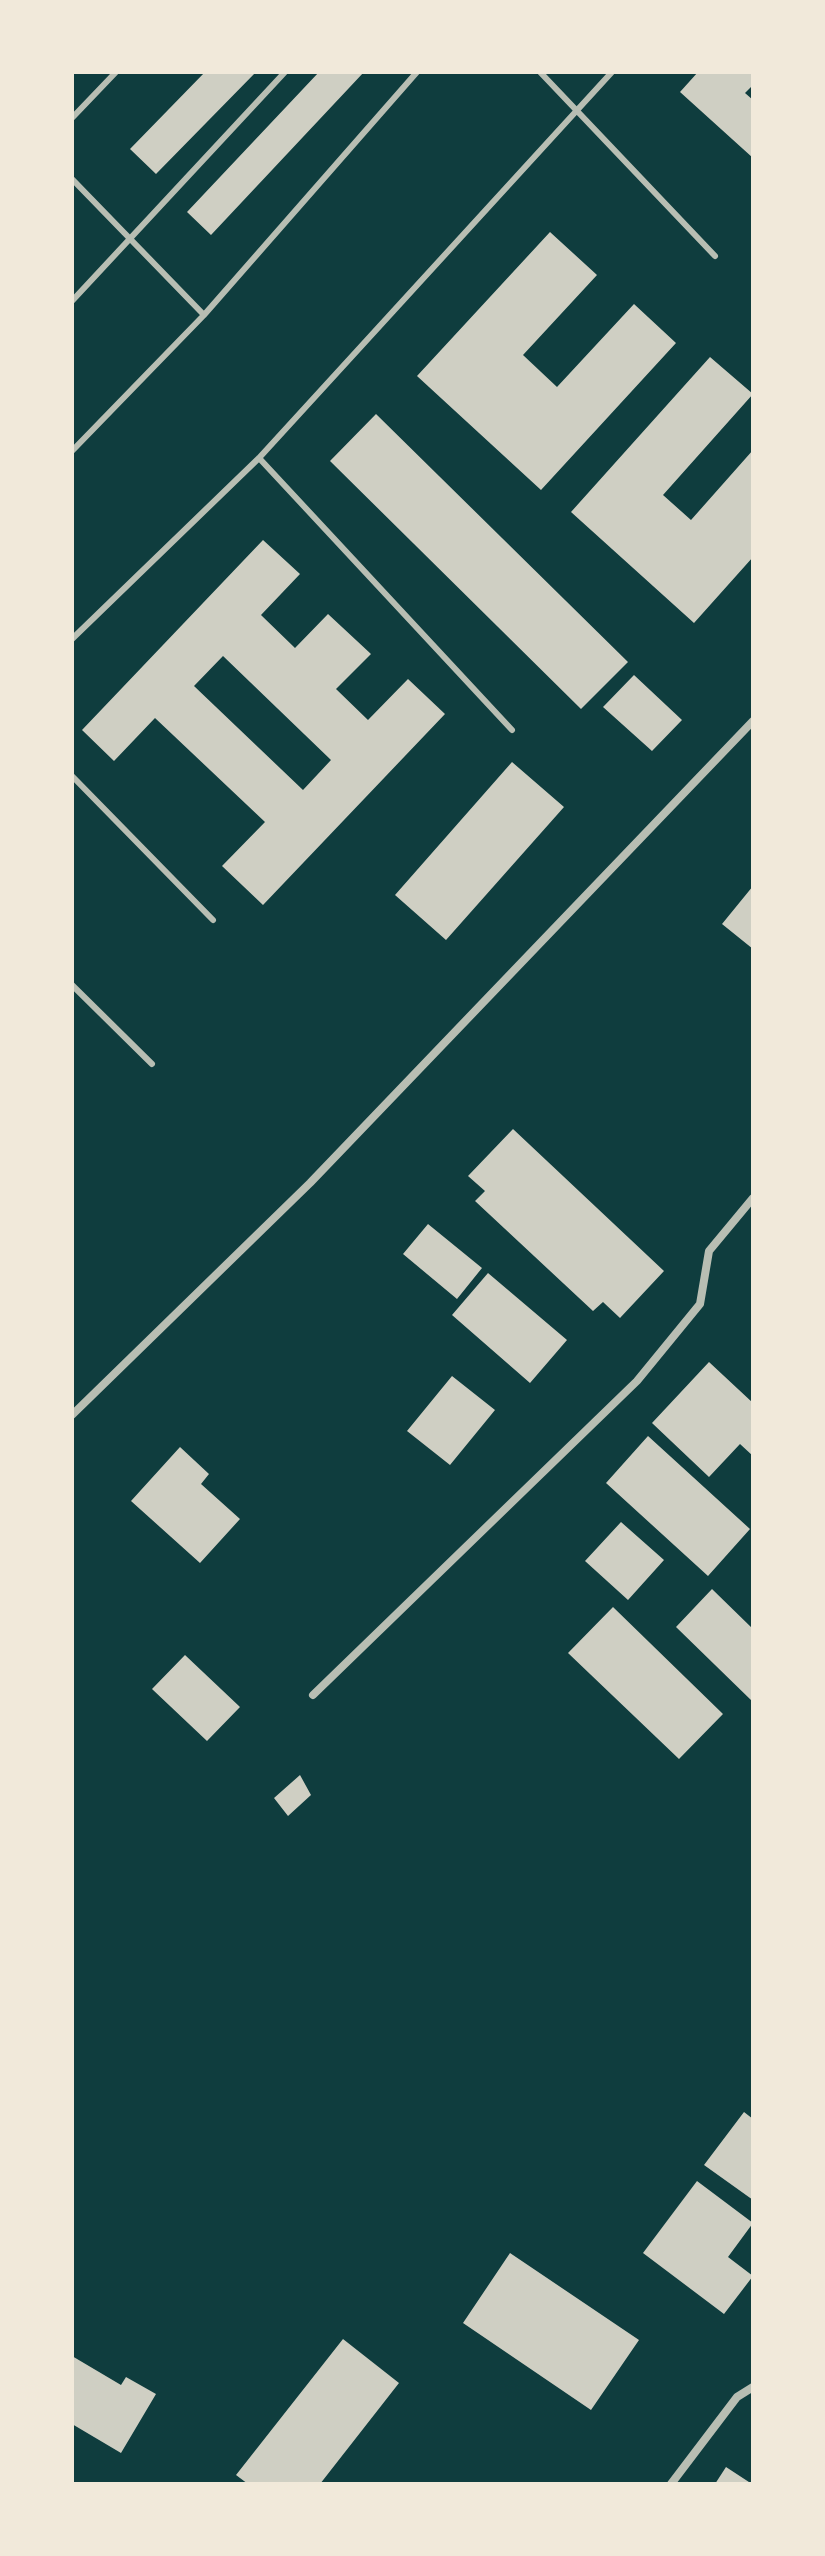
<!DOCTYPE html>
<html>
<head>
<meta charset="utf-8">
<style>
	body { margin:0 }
	#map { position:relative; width:825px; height:2556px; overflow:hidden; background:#0f3d3e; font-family:Quicksand,sans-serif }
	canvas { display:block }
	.frame { position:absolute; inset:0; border:74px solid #f1e9da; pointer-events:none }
</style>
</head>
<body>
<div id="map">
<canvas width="825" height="2556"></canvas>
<div class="frame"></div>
</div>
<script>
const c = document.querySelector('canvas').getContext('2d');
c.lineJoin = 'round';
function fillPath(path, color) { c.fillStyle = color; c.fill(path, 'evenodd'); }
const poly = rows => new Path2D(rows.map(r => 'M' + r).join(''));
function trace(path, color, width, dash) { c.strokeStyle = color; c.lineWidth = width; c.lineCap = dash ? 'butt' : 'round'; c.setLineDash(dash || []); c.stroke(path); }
fillPath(poly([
	[205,72,256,72,156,174,130,149],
	[319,72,364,72,211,235,187,212],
	[698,72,753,72,753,85,745,93,753,100,753,158,680,92],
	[550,232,597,275,523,355,557,387,634,304,676,343,541,490,417,376],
	[710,357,753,394,663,495,691,520,753,450,753,557,694,623,571,512],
	[376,414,628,662,581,709,330,461],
	[263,540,300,574,261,615,295,648,328,614,371,654,336,689,368,720,408,679,445,714,263,905,222,866,265,822,155,718,114,761,82,730],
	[223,656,331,760,303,790,194,686],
	[634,675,682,720,652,751,603,707],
	[512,762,564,807,446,940,395,895],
	[753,886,753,949,722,924],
	[513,1129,664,1271,620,1318,603,1302,593,1311,475,1201,485,1191,468,1176],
	[428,1224,482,1268,457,1299,403,1254],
	[488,1273,567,1340,530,1383,452,1315],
	[709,1362,753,1403,753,1456,740,1444,709,1477,652,1423],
	[452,1376,495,1410,450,1465,407,1431],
	[648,1436,750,1529,708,1576,606,1483],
	[180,1447,209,1474,201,1484,240,1519,200,1563,131,1501],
	[621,1522,664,1560,628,1600,585,1561],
	[712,1589,753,1629,753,1702,676,1627],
	[613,1607,723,1714,679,1759,568,1653],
	[185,1655,240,1707,207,1741,152,1689],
	[300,1775,311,1795,288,1816,274,1798],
	[744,2112,753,2119,753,2200,704,2165],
	[697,2181,753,2223,728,2257,753,2276,724,2314,643,2253],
	[510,2253,639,2340,591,2410,463,2323],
	[343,2339,399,2383,320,2484,248,2484,236,2475],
	[72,2356,121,2385,126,2377,156,2394,121,2453,72,2424],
	[726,2467,752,2484,715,2484]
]), '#cfcfc3');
trace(poly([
	[540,72,715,256],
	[72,118,116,72],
	[72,179,204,315],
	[72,301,285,72],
	[72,451,204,315,417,72],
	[259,458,512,730],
	[72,639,259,458,612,72],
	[72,776,213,920],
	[72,985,152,1064]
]), '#b8beb3', 6);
trace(poly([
	[72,1415,310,1183,753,721],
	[313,1695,637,1381,700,1304,709,1251,753,1198],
	[671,2484,737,2397,753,2387]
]), '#b8beb3', 8);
</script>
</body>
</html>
